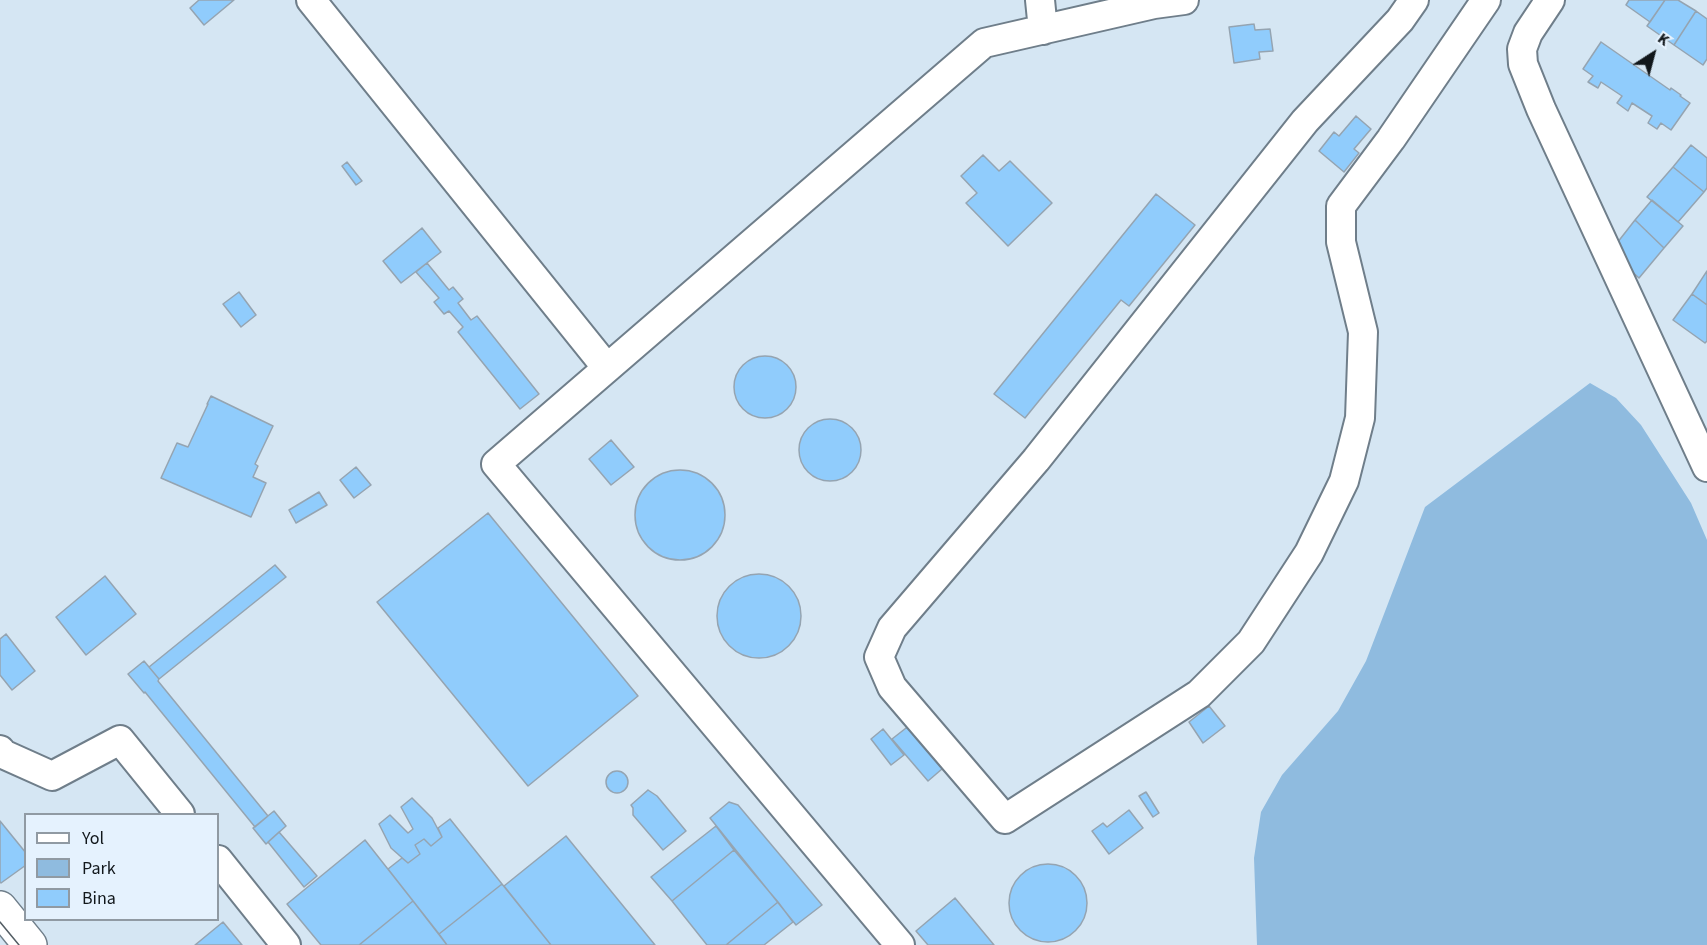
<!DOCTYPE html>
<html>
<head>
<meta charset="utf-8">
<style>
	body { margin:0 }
	#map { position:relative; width:1707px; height:945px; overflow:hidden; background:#d5e6f3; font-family:"Source Sans 3",sans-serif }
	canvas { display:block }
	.legend { position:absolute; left:24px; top:813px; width:195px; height:108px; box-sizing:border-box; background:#e5f2fe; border:2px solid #909aa3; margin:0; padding:8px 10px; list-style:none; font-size:18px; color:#11171b }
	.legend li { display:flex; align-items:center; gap:12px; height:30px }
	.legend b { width:30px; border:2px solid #909aa3 }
	.north { position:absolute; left:1623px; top:24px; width:60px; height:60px; -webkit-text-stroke:4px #e5f2fe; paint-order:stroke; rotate:36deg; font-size:16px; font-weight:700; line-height:24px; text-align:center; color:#11171b }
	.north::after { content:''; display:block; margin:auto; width:21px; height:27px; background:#11171b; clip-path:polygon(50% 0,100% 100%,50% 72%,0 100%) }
</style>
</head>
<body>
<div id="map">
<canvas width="1707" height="945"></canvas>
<ul class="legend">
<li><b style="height:8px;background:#fff"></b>Yol</li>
<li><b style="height:16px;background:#8fbbdf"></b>Park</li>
<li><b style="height:16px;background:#90ccfc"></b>Bina</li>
</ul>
<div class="north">K</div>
</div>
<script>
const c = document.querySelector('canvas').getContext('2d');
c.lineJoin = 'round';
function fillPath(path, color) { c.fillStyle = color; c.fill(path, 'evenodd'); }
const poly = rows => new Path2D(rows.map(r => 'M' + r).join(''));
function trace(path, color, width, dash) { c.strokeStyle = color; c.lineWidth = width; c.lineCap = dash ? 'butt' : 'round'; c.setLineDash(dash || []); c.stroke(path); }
fillPath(poly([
	[1590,383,1616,398,1641,425,1691,503,1707,540,1707,945,1257,945,1254,858,1261,812,1282,775,1338,711,1366,661,1425,507]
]), '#8fbbdf');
const building = poly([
	[199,0,234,0,204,25,190,8,199,0],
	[1629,0,1665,0,1650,22,1626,5,1629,0],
	[1665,0,1678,0,1696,11,1674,45,1647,26,1665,0],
	[1696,11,1707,19,1707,59,1703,65,1674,45,1696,11],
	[1254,24,1255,30,1270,29,1273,51,1259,52,1260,59,1234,63,1229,27,1254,24],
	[1601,42,1670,90,1671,88,1681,95,1680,96,1690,103,1671,130,1661,123,1657,129,1648,123,1652,116,1632,103,1628,111,1617,103,1622,96,1601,82,1598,88,1588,82,1593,76,1583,69,1601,42],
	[1356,116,1371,129,1354,149,1359,153,1344,172,1319,151,1334,132,1339,136,1356,116],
	[1691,145,1707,158,1707,188,1704,192,1673,167,1691,145],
	[983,155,999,171,1010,161,1052,203,1008,246,966,203,977,193,961,176,983,155],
	[347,162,362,181,356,185,342,166,347,162],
	[1673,167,1704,192,1678,222,1647,197,1673,167],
	[1156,194,1195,225,1129,306,1121,300,1025,418,994,394,1156,194],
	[1652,200,1683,226,1664,248,1635,220,1652,200],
	[1635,220,1664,248,1639,278,1610,252,1635,220],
	[422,228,441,252,401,283,383,261,422,228],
	[427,263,449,290,453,287,463,299,458,303,471,320,477,316,539,394,520,409,458,332,463,327,449,311,444,314,434,302,439,298,416,272,427,263],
	[1707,271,1707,305,1692,294,1707,271],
	[239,292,256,315,241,327,223,304,239,292],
	[1692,294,1707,305,1707,341,1705,343,1673,320,1692,294],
	'734 387a31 31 0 1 1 62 0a31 31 0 1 1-62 0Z',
	[211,396,273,426,255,464,258,466,253,477,266,483,251,517,161,478,177,443,188,447,208,404,207,404,211,396],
	'799 450a31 31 0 1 1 62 0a31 31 0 1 1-62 0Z',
	[611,440,634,467,611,485,589,459,611,440],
	[356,467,371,485,354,498,340,480,356,467],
	'635 515a45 45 0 1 1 90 0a45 45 0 1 1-90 0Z',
	[319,492,327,505,296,523,289,510,319,492],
	[488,513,638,696,528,786,377,602,488,513],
	[275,565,286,577,159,679,149,667,275,565],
	'717 616a42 42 0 1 1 84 0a42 42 0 1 1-84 0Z',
	[105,576,136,614,86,655,56,617,105,576],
	[6,634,35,671,12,690,0,675,0,639,6,634],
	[144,661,159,679,158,681,268,816,255,827,145,692,144,693,128,674,144,661],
	[1209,706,1225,726,1203,743,1189,722,1209,706],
	[915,721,949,763,928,781,892,739,915,721],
	[883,729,904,755,891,765,871,739,883,729],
	'606 782a11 11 0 1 1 22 0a11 11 0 1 1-22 0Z',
	[648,790,657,796,686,831,663,850,633,815,633,808,631,805,648,790],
	[1146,792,1159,813,1153,817,1139,796,1146,792],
	[412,798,432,818,442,837,431,846,424,839,415,845,420,854,408,863,391,848,379,824,390,815,408,833,413,829,401,807,412,798],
	[729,802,738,805,822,905,796,925,710,818,729,802],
	[1129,810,1143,828,1109,854,1092,831,1103,823,1107,827,1129,810],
	[274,811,286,826,266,844,253,828,274,811],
	[450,819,502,884,439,934,388,869,402,858,408,863,420,854,415,845,424,839,431,846,442,837,438,828,450,819],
	[0,821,26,853,26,865,1,883,0,882,0,821],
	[716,826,734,850,672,901,651,877,716,826],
	[279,832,317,876,304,887,268,842,279,832],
	[566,836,655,945,551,945,504,886,566,836],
	[365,840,413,901,359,945,321,945,287,904,365,840],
	[734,850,778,902,726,945,707,945,672,901,734,850],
	'1009 903a39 39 0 1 1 78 0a39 39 0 1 1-78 0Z',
	[502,884,551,945,447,945,439,934,502,884],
	[955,898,994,945,928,945,916,931,955,898],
	[413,901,447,945,359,945,413,901],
	[778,902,793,922,764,945,726,945,778,902],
	[223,922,242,945,195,945,223,922]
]);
fillPath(building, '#90ccfc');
trace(building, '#95a4b1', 1.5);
const minor = poly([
	[311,0,607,368],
	[1040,0,1043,30],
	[1414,0,1400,20,1305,121,1036,460,892,628,879,657,892,687,1005,819,1199,694,1251,642,1309,553,1344,481,1360,418,1363,332,1341,242,1341,206,1391,139,1486,0],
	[1550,0,1528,33,1522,49,1523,64,1541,109,1707,467],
	[0,750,3,754,52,776,120,740,180,814],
	[218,860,286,945],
	[900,945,496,464,984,43,1154,4,1184,0]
]);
const major = poly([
	[0,908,30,945]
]);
trace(minor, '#6f7e8a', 32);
trace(major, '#6f7e8a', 36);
trace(minor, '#fff', 28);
trace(major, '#fff', 33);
trace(poly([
	[0,922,19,945]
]), '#545e65', 1.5);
</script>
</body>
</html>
